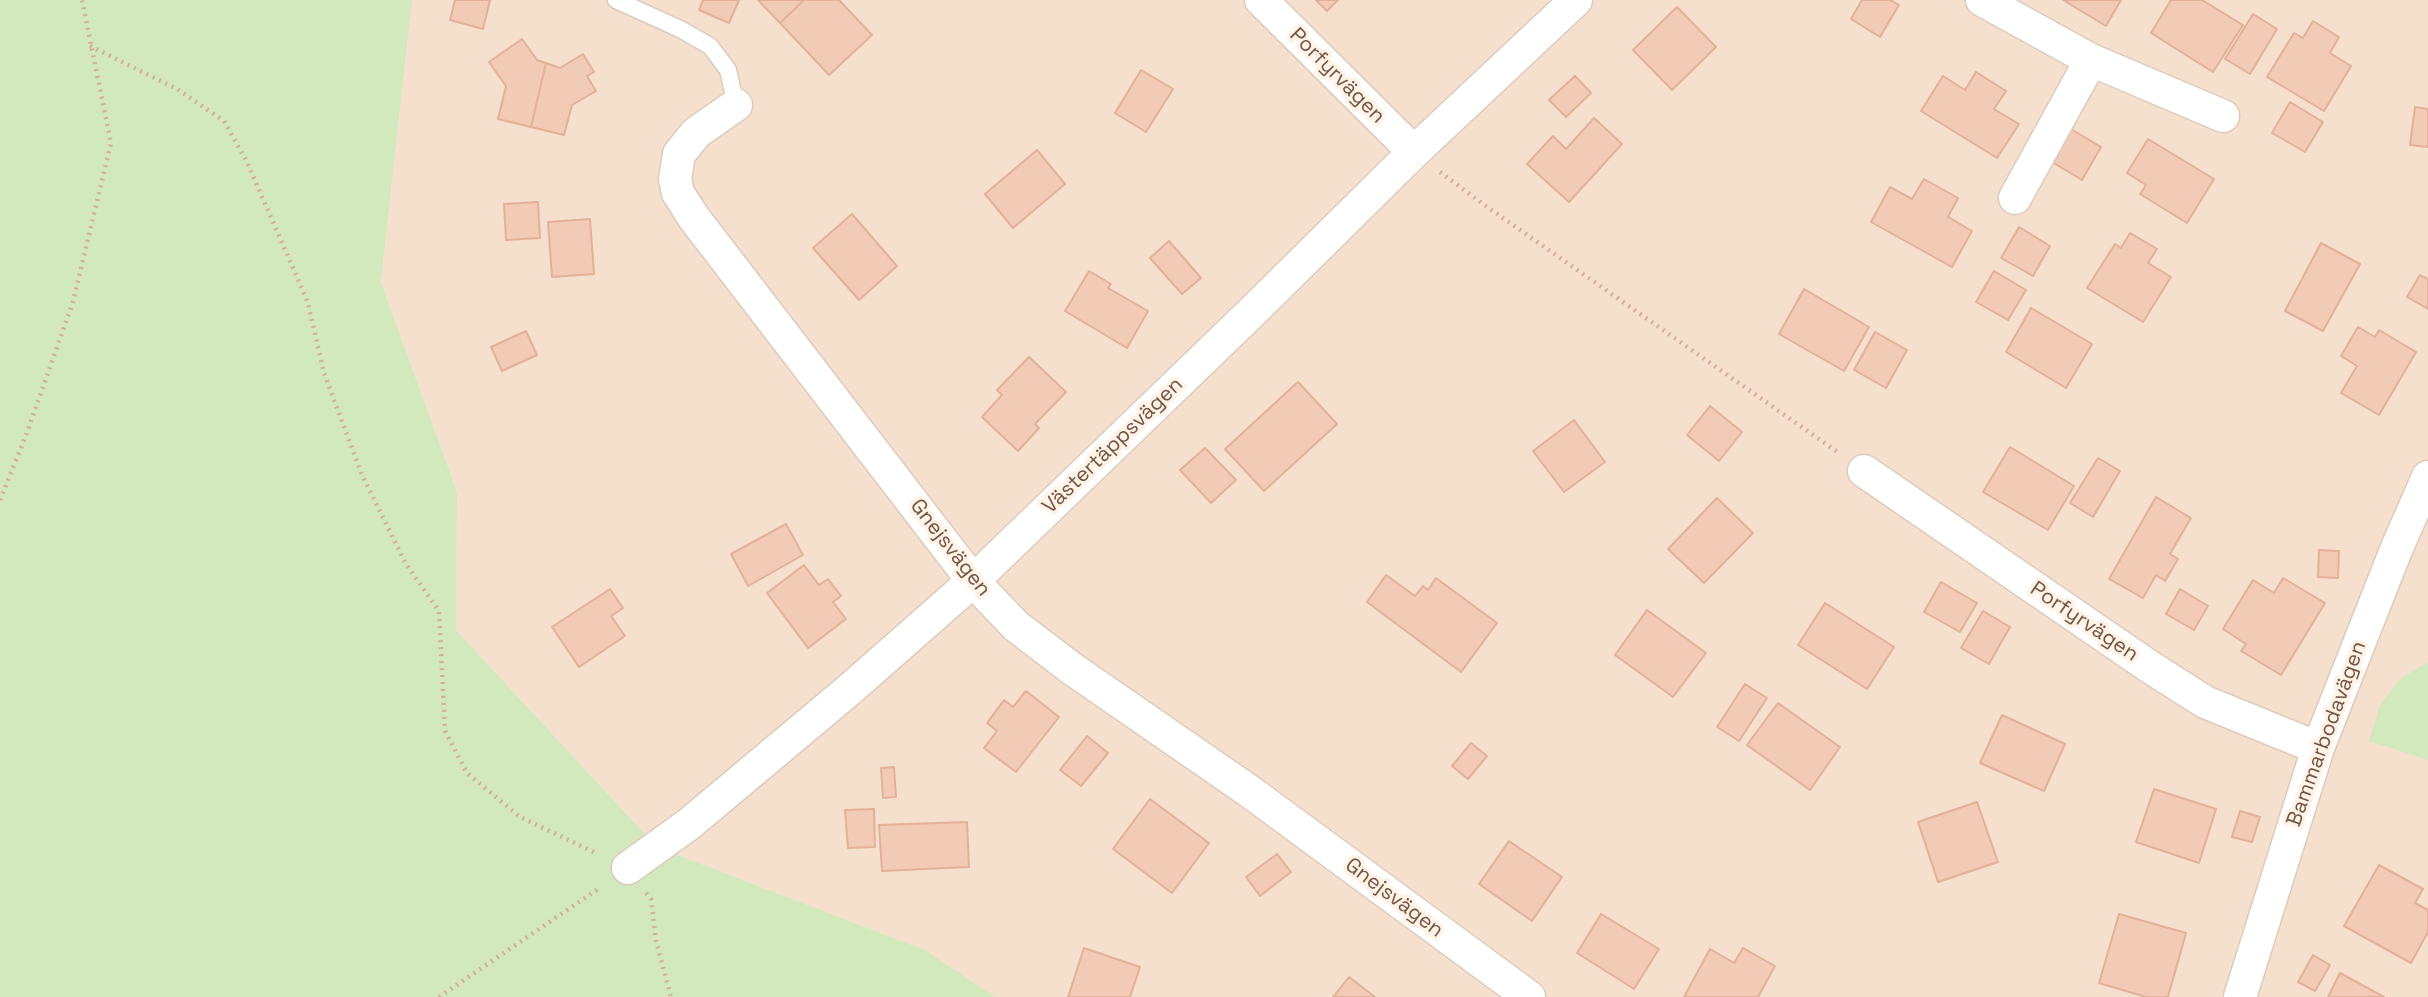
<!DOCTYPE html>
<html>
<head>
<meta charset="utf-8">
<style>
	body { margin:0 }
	canvas { display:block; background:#fcefdf }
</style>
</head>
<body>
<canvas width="2428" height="997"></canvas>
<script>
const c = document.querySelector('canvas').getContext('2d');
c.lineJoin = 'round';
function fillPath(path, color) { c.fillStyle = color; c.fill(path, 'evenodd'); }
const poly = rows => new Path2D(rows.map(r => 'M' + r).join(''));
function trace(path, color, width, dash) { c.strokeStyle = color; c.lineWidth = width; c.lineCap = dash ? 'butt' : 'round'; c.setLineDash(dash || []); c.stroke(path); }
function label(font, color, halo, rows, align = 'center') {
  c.font = font + ' "Space Grotesk",sans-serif'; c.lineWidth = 7; c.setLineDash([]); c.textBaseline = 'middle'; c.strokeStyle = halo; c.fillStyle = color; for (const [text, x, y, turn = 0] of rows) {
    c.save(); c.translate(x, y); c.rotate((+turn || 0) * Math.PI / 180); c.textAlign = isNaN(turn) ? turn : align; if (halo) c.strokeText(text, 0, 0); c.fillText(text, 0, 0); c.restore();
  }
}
fillPath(poly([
	[412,0,2428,0,2428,997,995,997,925,950,657,847,456,630,457,492,381,282]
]), '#f4e0cd');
fillPath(poly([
	[0,0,412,0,381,282,457,492,456,630,657,847,925,950,995,997,0,997],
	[2428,662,2428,760,2369,741,2380,705,2401,678]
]), '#d2e9be');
const building = poly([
	[455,0,490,0,483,29,450,20,455,0],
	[703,0,739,0,729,23,699,10,703,0],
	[758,0,804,0,780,23,758,0],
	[804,0,839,0,872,35,829,75,780,23,804,0],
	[1316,0,1338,0,1327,11,1316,0],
	[1862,0,1890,0,1899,5,1880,37,1851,19,1862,0],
	[2063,0,2121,0,2106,26,2063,0],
	[2171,0,2202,0,2243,25,2213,72,2151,33,2171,0],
	[1677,7,1716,47,1672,90,1633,50,1677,7],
	[2253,14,2277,29,2250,74,2225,59,2253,14],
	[2313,21,2339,37,2330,53,2351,66,2324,111,2267,77,2294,33,2303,38,2313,21],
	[522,39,537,60,546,63,531,127,498,119,506,86,489,62,522,39],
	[583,54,594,72,587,76,596,91,572,105,564,135,531,127,546,63,560,68,583,54],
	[1141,70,1173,89,1146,132,1115,113,1141,70],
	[1976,72,2006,91,1994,109,2019,124,1997,158,1921,111,1943,76,1965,90,1976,72],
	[1575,76,1591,93,1566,117,1549,100,1575,76],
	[2290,102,2323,122,2305,152,2272,133,2290,102],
	[2415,107,2428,109,2428,147,2410,145,2415,107],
	[1594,118,1622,144,1569,202,1527,164,1553,136,1566,149,1594,118],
	[2071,129,2101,147,2082,180,2052,162,2071,129],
	[2148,139,2214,179,2187,223,2140,194,2146,185,2127,173,2148,139],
	[1037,150,1065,184,1013,228,985,194,1037,150],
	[1924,179,1958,198,1948,217,1972,231,1952,267,1871,222,1890,187,1912,199,1924,179],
	[538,202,540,238,506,240,504,204,538,202],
	[852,214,897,266,859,300,813,248,852,214],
	[590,219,594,274,552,277,548,222,590,219],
	[2019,227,2050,246,2033,276,2001,258,2019,227],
	[2130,233,2157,249,2148,263,2171,277,2143,322,2087,288,2115,244,2121,248,2130,233],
	[1169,241,1201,278,1182,294,1150,258,1169,241],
	[2321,243,2360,264,2323,331,2285,311,2321,243],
	[1089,271,1111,284,1108,288,1148,311,1127,348,1065,311,1089,271],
	[1994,271,2026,290,2008,320,1976,302,1994,271],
	[2420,275,2428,279,2428,309,2407,297,2420,275],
	[1804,289,1869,327,1844,371,1779,334,1804,289],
	[2031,308,2092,344,2066,388,2006,352,2031,308],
	[2358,327,2375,337,2379,330,2416,352,2379,415,2341,393,2357,366,2341,356,2358,327],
	[526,331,537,355,502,371,491,347,526,331],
	[1875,332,1907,350,1886,388,1854,370,1875,332],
	[1029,357,1066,392,1035,424,1039,428,1018,451,982,417,1002,395,997,390,1029,357],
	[1298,382,1337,424,1264,491,1225,449,1298,382],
	[1710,406,1742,432,1719,461,1687,435,1710,406],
	[1574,420,1605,462,1564,492,1533,451,1574,420],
	[2010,447,2074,486,2048,530,1983,492,2010,447],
	[1205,448,1236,480,1211,503,1180,470,1205,448],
	[2098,458,2120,471,2093,517,2070,503,2098,458],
	[2156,497,2191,518,2170,554,2178,559,2165,581,2156,575,2143,598,2109,579,2156,497],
	[1717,498,1753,533,1704,583,1668,549,1717,498],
	[786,524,803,555,748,586,731,554,786,524],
	[2319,550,2339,551,2338,578,2318,577,2319,550],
	[804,565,819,585,828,579,841,596,833,602,846,619,808,648,767,593,804,565],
	[1386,575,1415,596,1423,586,1428,590,1436,578,1497,623,1461,672,1367,602,1386,575],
	[2283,578,2325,603,2281,675,2241,651,2246,644,2223,629,2253,580,2274,593,2283,578],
	[1941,582,1977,603,1960,632,1924,612,1941,582],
	[610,589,623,608,611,616,625,636,579,667,552,627,610,589],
	[2180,589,2208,606,2194,630,2166,614,2180,589],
	[1825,603,1894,647,1867,689,1798,645,1825,603],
	[1647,610,1706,653,1673,697,1615,655,1647,610],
	[1983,611,2010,627,1989,664,1961,648,1983,611],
	[1745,684,1767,698,1739,741,1717,727,1745,684],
	[1026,691,1059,717,1016,772,984,748,997,731,987,723,1004,700,1013,707,1026,691],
	[1778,703,1840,747,1810,790,1747,745,1778,703],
	[2002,715,2065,744,2044,791,1980,763,2002,715],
	[1087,736,1108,753,1081,786,1060,770,1087,736],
	[1471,743,1487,756,1468,779,1452,766,1471,743],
	[894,767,896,797,883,798,881,768,894,767],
	[2154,789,2216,809,2199,863,2136,842,2154,789],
	[1150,799,1209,843,1172,893,1113,849,1150,799],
	[1977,802,1998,862,1938,882,1918,822,1977,802],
	[874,809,875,847,848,848,845,810,874,809],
	[2240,811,2260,817,2252,842,2232,837,2240,811],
	[967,822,969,867,882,871,879,825,967,822],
	[1509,841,1562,877,1532,921,1479,884,1509,841],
	[1277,854,1291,872,1260,896,1246,877,1277,854],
	[2379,865,2423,889,2415,903,2428,910,2428,932,2411,963,2344,926,2379,865],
	[1601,914,1659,949,1634,989,1577,953,1601,914],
	[2119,914,2186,933,2168,997,2146,997,2099,983,2119,914],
	[1084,948,1140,967,1130,997,1068,997,1084,948],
	[1743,948,1775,966,1758,997,1684,997,1710,949,1734,963,1743,948],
	[2313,955,2330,965,2315,991,2298,982,2313,955],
	[2340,973,2384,997,2328,997,2340,973],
	[1349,977,1375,997,1333,997,1349,977]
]);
fillPath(building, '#f1cbb6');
trace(building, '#e4b097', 2);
const lane = poly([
	[616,0,680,29,710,46,728,70,736,105]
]);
const street = poly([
	[1261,0,1414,152],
	[1982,0,2091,60,2223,116],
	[736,105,696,133,679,154,675,179,678,193,694,218,973,581,1016,626,1071,668,1249,791,1529,997],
	[2015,198,2091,60],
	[1864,471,2150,667,2205,702,2318,748],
	[628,868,689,824,849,690,973,581,1254,310,1414,152,1576,0],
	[2240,997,2318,748,2396,550,2428,477]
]);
trace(lane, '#e0cabb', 19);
trace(street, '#e0cabb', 35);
trace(poly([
	[90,46,177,89,224,121,247,162,308,303,324,373,362,475,406,564,439,611,445,731,467,773,520,817,598,854],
	[1440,172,1483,204,1839,453],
	[0,500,25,438,73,302,111,143,82,0],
	[646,893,651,899,656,941,671,997],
	[439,997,601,887]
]), '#d6ae9a', 4.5, [2, 5]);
trace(lane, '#fff', 16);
trace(street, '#fff', 32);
label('21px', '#725447', '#fff3e5', [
	["Porfyrvägen",1337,76,45],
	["Västertäppsvägen",1113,446,-44],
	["Gnejsvägen",950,548,52],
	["Porfyrvägen",2084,622,34],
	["Bammarbodavägen",2327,734,-70],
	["Gnejsvägen",1394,898,37]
]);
</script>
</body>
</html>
